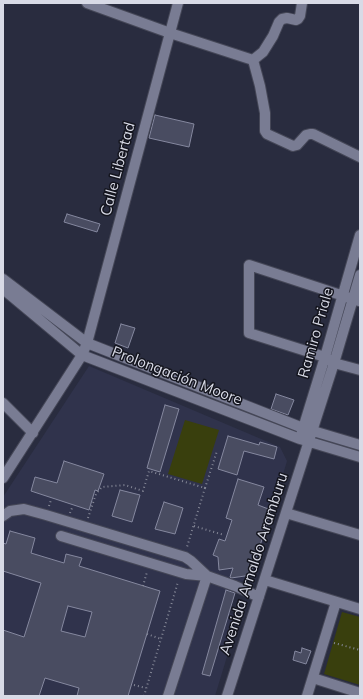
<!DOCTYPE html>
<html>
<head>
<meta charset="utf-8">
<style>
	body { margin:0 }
	#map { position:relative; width:363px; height:699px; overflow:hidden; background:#292c3f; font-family:Mulish,sans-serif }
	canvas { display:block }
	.frame { position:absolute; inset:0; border:4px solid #d8dae6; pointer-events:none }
</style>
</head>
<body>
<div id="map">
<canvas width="363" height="699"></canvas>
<div class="frame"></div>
</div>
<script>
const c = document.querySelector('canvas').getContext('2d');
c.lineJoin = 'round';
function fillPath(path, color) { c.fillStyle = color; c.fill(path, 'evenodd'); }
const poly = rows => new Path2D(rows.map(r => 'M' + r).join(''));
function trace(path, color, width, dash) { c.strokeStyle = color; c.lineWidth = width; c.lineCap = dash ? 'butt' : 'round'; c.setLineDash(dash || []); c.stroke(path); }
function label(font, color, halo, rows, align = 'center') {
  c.font = font + ' Mulish,sans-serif'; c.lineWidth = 3; c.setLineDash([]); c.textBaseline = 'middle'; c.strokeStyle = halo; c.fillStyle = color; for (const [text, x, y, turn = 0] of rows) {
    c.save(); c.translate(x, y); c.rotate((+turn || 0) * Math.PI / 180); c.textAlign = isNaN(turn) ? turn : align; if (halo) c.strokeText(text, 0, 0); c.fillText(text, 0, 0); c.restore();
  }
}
fillPath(poly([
	[89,366,280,447,287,461,253,575,249,579,241,582,236,583,227,612,239,617,215,696,3,696,3,497]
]), '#30334c');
fillPath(poly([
	[185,420,219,430,202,484,168,474],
	[342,612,360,617,360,685,324,674]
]), '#393f0d');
const building = poly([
	[155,115,194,124,189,147,149,138,155,115],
	[67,214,100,224,97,232,64,222,67,214],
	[121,324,135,328,128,348,115,343,121,324],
	[276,394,294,400,288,415,271,409,276,394],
	[165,405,179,409,160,472,147,468,165,405],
	[228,436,259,445,260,442,277,447,274,459,244,451,237,475,218,469,228,436],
	[64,461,104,474,98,491,95,490,89,510,31,491,35,477,57,483,64,461],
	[238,479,264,487,258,505,271,510,255,562,250,573,245,576,231,578,230,577,233,568,219,570,218,557,213,555,219,539,225,541,232,520,226,518,238,479],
	[120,490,140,495,132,522,112,516,120,490],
	[164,502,183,508,175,534,155,529,164,502],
	[10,531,35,538,31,553,64,563,66,554,82,558,79,566,160,591,128,696,77,696,79,688,45,678,39,696,3,696,3,630,24,637,41,583,3,571,3,543,6,544,10,531],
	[68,606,92,612,85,637,61,631,68,606],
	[226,590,235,593,210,676,202,674,226,590],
	[302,648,311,651,306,664,293,660,295,651,301,653,302,648]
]);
fillPath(building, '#494c61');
trace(building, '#85889f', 1);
const minor = poly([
	[87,3,170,33,253,60],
	[253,60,260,86,265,113,265,131,267,134,293,146,297,145,306,135,310,134,313,134,360,157],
	[253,60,263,52,273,36,279,22,282,19,287,18,296,20,298,19,300,16,302,3],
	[3,279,87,343,303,428,360,445],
	[3,289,82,355,300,439,360,457],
	[359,301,249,265,249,333,325,357,334,363,360,370],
	[3,403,33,433],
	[301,435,325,357,360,235],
	[3,478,82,355,87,343,178,3],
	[286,513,360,535],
	[3,516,10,511,24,509,46,515,185,557,191,561,207,576,186,574,61,536],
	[265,580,360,609],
	[313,678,360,693],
	[168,696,207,576,235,586,259,597],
	[227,696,334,363,360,275],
	[307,696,336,602]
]);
trace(minor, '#454757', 12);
trace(poly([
	[205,488,217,451],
	[49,506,51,500],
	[70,513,72,508],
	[88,518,96,494,102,487,125,485,143,491,149,471,205,488,187,547],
	[194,526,224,535],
	[143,586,147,572],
	[147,634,161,639],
	[334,643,360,650],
	[134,685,146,688],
	[144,696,178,582]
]), '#858897', 2, [1, 3]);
trace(minor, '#797c93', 10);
label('15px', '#d8dae6', '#14151e', [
	["Calle Libertad",118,169,-75],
	["Ramiro Priale",316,333,-74],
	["Prolongación Moore",177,376,21],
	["Avenida Arnaldo Aramburu",254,564,-72]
]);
</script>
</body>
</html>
